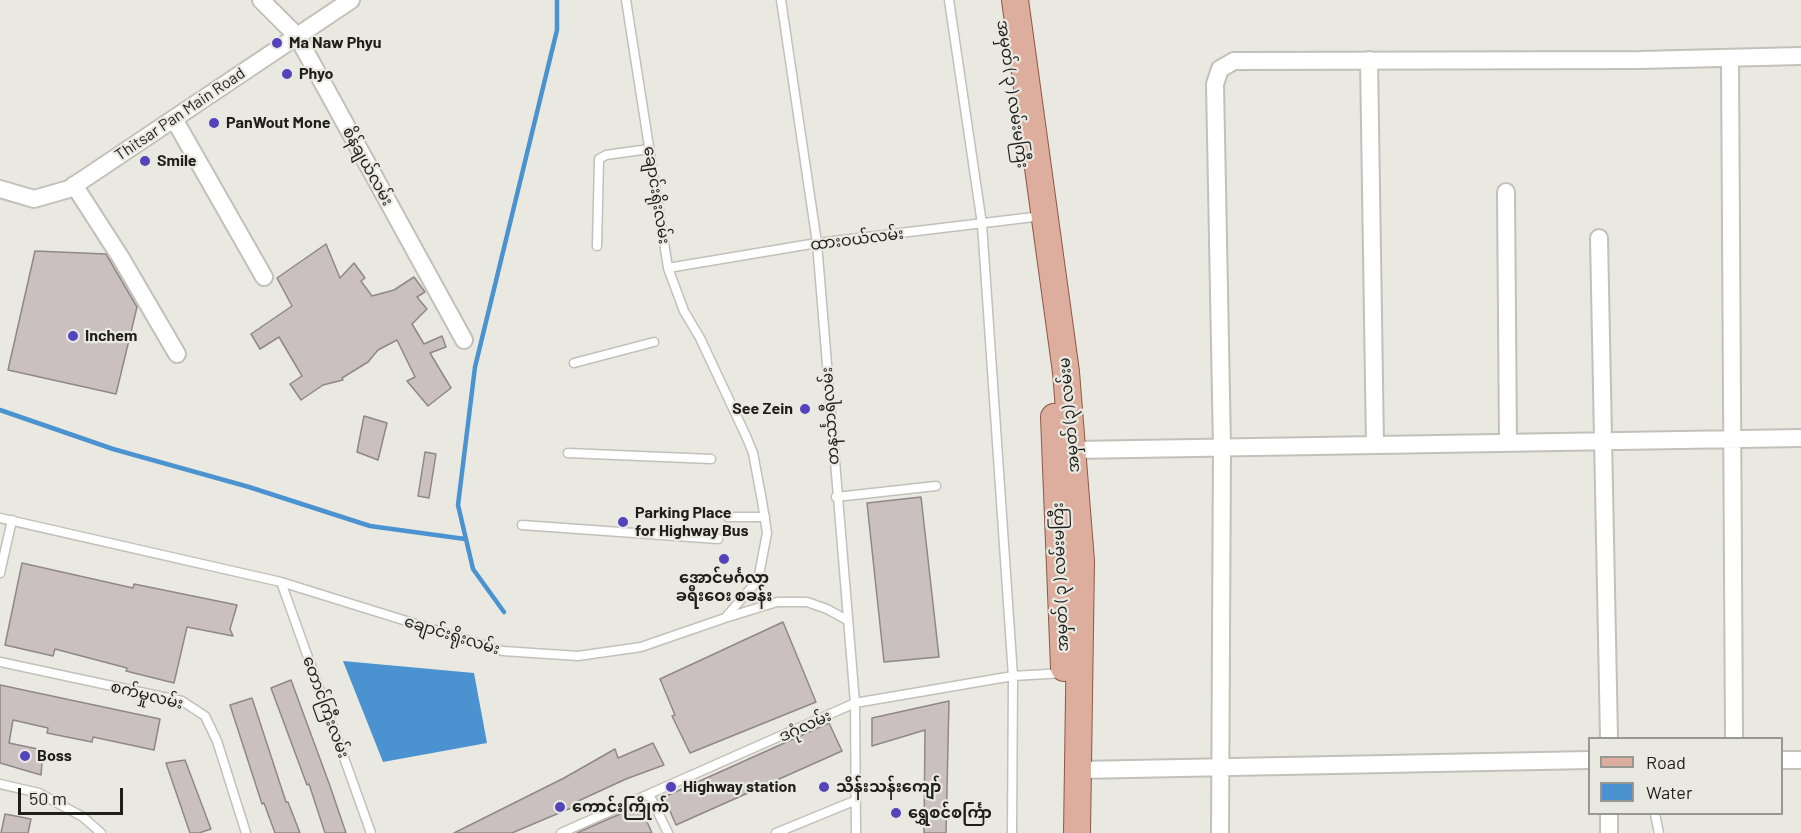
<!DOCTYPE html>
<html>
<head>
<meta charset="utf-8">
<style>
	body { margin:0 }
	#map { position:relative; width:1801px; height:833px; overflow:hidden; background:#eae9e1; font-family:Barlow,sans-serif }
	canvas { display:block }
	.legend { position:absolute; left:1588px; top:737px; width:195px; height:78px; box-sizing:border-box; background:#eae9e1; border:2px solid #989892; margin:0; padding:8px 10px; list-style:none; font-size:18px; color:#1e1e1b }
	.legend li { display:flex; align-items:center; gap:12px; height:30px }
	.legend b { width:30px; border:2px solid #989892 }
	.scale { position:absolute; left:18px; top:788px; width:105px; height:27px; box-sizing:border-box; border:3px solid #1e1e1b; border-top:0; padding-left:8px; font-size:18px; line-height:21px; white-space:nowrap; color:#1e1e1b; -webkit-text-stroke:4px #eae9e1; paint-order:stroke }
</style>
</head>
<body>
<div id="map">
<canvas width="1801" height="833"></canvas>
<ul class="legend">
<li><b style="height:8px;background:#ddae9d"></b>Road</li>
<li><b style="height:16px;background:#4a93d0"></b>Water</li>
</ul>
<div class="scale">50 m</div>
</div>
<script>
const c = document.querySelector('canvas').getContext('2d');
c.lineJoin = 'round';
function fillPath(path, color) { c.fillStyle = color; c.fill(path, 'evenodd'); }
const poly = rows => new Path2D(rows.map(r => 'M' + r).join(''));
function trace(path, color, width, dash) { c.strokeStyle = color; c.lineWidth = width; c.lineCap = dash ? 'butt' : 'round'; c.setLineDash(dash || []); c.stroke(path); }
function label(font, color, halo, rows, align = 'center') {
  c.font = font + ' Barlow,"Noto Sans Myanmar",sans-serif'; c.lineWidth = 4.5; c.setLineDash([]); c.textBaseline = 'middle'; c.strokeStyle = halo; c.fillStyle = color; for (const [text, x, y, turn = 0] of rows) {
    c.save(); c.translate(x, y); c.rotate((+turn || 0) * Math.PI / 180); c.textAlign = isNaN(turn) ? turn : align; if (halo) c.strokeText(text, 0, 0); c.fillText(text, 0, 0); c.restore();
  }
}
fillPath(poly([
	[343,661,474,673,487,743,383,762]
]), '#4a93d0');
trace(poly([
	[0,410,113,449,249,487,370,526,465,539],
	[504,612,473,569,458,505,475,367,557,30,557,0]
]), '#4a93d0', 4.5);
const building = poly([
	[326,244,340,278,354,263,365,278,361,281,372,296,394,290,414,277,425,292,417,297,427,309,412,324,424,344,442,336,446,347,430,353,451,388,428,406,407,381,415,377,397,340,378,350,368,362,342,378,343,380,323,385,301,400,290,384,302,376,279,337,260,349,251,334,292,306,277,278,326,244],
	[35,251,106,254,137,307,116,394,8,370,35,251],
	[364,416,387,423,378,460,357,452,364,416],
	[425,452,436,454,429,498,418,496,425,452],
	[921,497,939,657,884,662,867,503,921,497],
	[22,563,133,588,134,584,237,605,230,629,233,636,187,627,174,683,126,671,127,668,55,649,53,656,5,645,22,563],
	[783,622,816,702,690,753,672,716,675,715,660,679,783,622],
	[291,680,330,786,346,833,325,833,309,784,307,785,271,688,291,680],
	[0,685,160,719,154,750,93,737,92,742,47,733,48,728,13,720,9,743,43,750,41,775,0,763,0,685],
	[252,698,286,802,288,802,300,833,275,833,264,803,262,804,230,705,252,698],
	[949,701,946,833,924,833,925,730,872,746,872,718,949,701],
	[829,723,842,751,676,825,664,797,829,723],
	[653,743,664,765,626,779,576,802,578,805,512,833,454,833,564,778,615,749,618,758,653,743],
	[185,760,211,829,199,833,190,833,166,763,185,760],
	[640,806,652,833,577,833,606,820,640,806],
	[5,814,31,819,28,833,1,833,5,814]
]);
fillPath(building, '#cac0bf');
trace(building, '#908786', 1.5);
const service = poly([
	[781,0,817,243,855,703,856,833],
	[949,0,982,224,1013,676,1012,833],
	[597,246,599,159,606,155,649,149],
	[668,268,817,243,1042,216],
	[574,363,654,342],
	[568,453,711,459],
	[836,497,936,486],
	[728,517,765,517],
	[0,518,281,582,503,651,578,656,641,647,725,618,758,580,767,533,762,501,753,453,746,436,700,338,684,311,668,268,626,0],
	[522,525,718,539],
	[0,573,12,520],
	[281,582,371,833],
	[728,617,777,602,807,602,827,609,847,620],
	[0,662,182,701,205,716,217,741,246,833],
	[0,784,39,793,83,817,101,833],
	[649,794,668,833],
	[1655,814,1659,833],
	[561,833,855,703,1013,676,1064,673],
	[776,833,854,801]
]);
const minor = poly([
	[261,0,297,36,464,340],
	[1730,58,1734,738],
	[1369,60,1375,445],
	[174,119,264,277],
	[74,185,121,258,177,354],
	[0,189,34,199,69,189,351,0],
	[1506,192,1508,443],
	[1599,238,1609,738],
	[1073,450,1801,438],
	[1782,760,1801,760],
	[1079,770,1590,760],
	[1220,833,1222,447,1215,84,1220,69,1234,61,1640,60,1801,56],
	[1609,833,1609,814]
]);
const primary = poly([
	[1015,0,1066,372,1081,561,1077,833],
	[1054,417,1064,668]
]);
trace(service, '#c2c0b8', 11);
trace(minor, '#c2c0b8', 20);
trace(primary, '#8b5845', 28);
trace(service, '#fff', 8);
trace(minor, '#fff', 16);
trace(primary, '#ddae9d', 26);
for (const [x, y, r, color] of [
	[277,43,6,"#5444bb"],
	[287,74,6,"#5444bb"],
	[214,123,6,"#5444bb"],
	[145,161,6,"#5444bb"],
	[73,336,6,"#5444bb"],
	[805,409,6,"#5444bb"],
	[623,522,6,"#5444bb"],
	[724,559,6,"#5444bb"],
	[25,756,6,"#5444bb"],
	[671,787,6,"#5444bb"],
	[824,787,6,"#5444bb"],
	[560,807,6,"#5444bb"],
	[896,813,6,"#5444bb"]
]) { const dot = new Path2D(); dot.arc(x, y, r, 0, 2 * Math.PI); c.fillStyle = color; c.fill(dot); trace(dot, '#eae9e1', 2); }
label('bold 16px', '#1e1e1b', '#eae9e1', [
	["Ma Naw Phyu",289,43],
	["Phyo",299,74],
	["PanWout Mone",226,123],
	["Smile",157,161],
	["Inchem",85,336],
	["See Zein",793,409,"right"],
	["Parking Place",635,513],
	["for Highway Bus",635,531],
	["အောင်မင်္ဂလာ",724,578,"center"],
	["ခရီးဝေး စခန်း",724,596,"center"],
	["Boss",37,756],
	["Highway station",683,787],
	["သိန်းသန်းကျော်",836,787],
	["ကောင်းကြိုက်",572,807],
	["ရွှေစင်စင်္ကြာ",908,813]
], 'left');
label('16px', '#1e1e1b', '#eae9e1', [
	["အမှတ် ( ၃ ) လမ်းမကြီး",1013,94,82],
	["Thitsar Pan Main Road",180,114,-34],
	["စိန်ချယ်လမ်း",368,166,61],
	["ချောင်းရိုးလမ်း",657,195,81],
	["ထားဝယ်လမ်း",857,239,-7],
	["အမှတ် (၃) လမ်းမ",1069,415,-95],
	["တနင်္သာရီလမ်း",830,416,-94],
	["အမှတ် ( ၃ ) လမ်းမကြီး",1060,577,-92],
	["ချောင်းရိုးလမ်း",452,635,17],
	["စက်မှုလမ်း",147,695,14],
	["တောင်ကြီးလမ်း",326,707,70],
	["ဒဂုံလမ်း",805,726,-24]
]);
</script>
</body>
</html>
